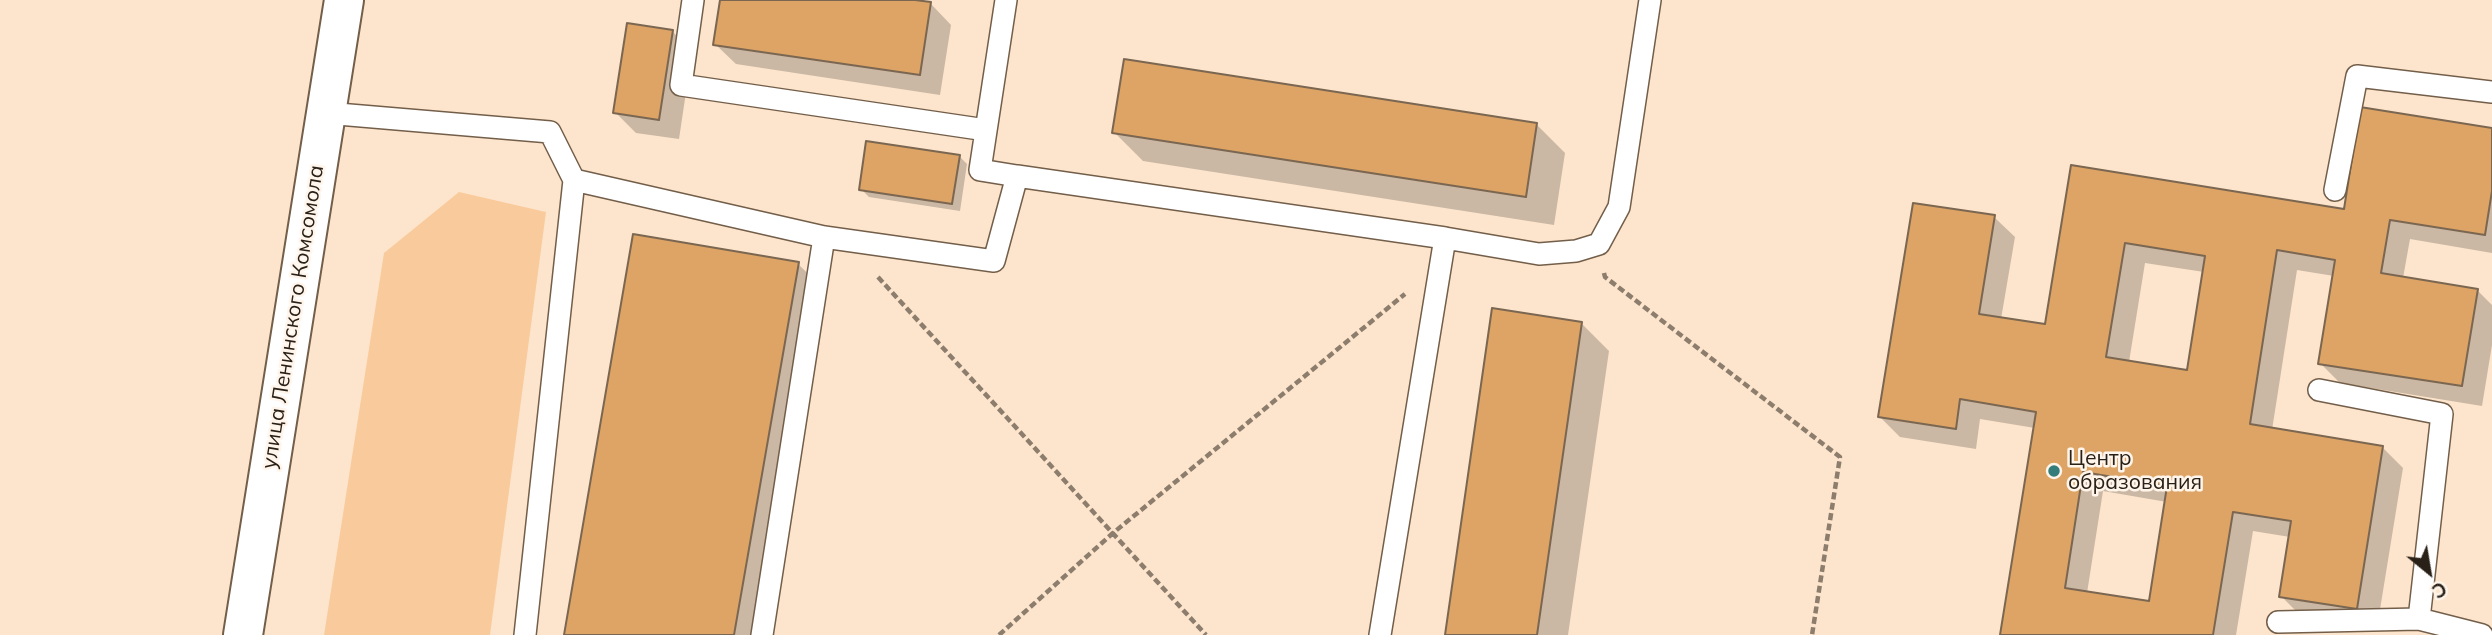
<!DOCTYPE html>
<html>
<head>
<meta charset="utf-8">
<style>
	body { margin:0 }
	#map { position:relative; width:2492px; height:635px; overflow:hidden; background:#fde5cd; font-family:Mulish,sans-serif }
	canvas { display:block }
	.north { position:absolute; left:2394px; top:537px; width:70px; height:70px; -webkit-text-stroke:5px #fff5eb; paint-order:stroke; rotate:150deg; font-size:19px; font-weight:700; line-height:28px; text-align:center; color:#292017 }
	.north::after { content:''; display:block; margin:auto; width:24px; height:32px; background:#292017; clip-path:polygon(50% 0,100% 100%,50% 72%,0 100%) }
</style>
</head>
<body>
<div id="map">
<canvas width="2492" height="635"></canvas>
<div class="north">С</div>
</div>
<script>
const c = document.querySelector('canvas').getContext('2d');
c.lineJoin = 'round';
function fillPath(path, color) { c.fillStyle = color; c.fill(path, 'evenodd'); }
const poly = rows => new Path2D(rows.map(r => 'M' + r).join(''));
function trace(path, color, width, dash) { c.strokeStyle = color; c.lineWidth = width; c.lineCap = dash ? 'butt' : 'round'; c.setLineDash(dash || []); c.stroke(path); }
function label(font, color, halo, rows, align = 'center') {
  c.font = font + ' Mulish,sans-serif'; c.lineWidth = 5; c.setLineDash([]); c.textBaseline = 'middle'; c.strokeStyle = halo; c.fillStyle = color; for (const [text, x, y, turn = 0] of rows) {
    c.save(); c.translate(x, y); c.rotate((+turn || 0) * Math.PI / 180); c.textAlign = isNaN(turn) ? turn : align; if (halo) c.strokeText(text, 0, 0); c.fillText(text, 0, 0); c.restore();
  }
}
fillPath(poly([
	[459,192,546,212,490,635,324,635,384,253]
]), '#f9cb9c');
fillPath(poly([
	[722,0,903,0,931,4,951,25,940,95,736,64,715,44],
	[672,31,692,52,679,139,636,133,615,112],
	[1536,124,1565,153,1554,225,1143,161,1114,132],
	[2492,130,2492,253,2410,239,2403,278,2477,290,2492,305,2492,345,2482,406,2340,383,2320,363,2334,276,2297,270,2272,430,2382,447,2403,468,2377,628,2301,616,2281,596,2290,537,2253,531,2236,635,2001,635,2035,428,1980,419,1976,449,1900,437,1880,417,1994,217,2015,237,2001,319,2047,326,2073,167,2345,211],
	[2145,263,2204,272,2188,372,2129,362],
	[2103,491,2167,502,2150,603,2087,593],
	[959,156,967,164,960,211,869,197,861,189],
	[798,264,827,292,767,635,566,635],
	[1581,323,1609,351,1568,635,1446,635]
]), '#0003');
const building = poly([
	[720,0,915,0,931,2,920,75,713,45,720,0],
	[627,23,673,30,659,120,613,113,627,23],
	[1124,59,1537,123,1526,197,1112,133,1124,59],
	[2360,107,2492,128,2492,191,2485,235,2390,220,2381,273,2478,289,2462,386,2318,364,2335,260,2277,250,2250,424,2383,446,2357,609,2279,597,2291,521,2233,512,2213,635,2000,635,2036,412,1960,399,1956,429,1878,417,1913,203,1995,215,1979,314,2045,324,2071,165,2344,209,2360,107],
	[2125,243,2205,256,2187,370,2106,357,2125,243],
	[2083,472,2167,486,2149,601,2065,588,2083,472],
	[866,141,960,155,952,204,859,190,866,141],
	[633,234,799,262,734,635,564,635,633,234],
	[1492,308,1582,322,1537,635,1445,635,1492,308]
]);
fillPath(building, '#dda465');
trace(building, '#7b6751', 2);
const service = poly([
	[693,0,681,85,986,130],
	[1006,0,980,170,1017,176],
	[326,113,550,132,574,180,824,237,994,261,1017,176,1445,238,1380,635],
	[2335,190,2357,76,2492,92],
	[1445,238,1539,254,1576,251,1599,244,1619,207,1650,0],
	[2319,390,2442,414,2419,619],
	[2278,622,2419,619,2482,635],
	[525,635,574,180],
	[762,635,824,237]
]);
const secondary = poly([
	[243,635,344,0]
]);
trace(service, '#735e49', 24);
trace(secondary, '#735e49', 42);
trace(poly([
	[1604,273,1605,277,1840,457,1812,635],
	[878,277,1206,635],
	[999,635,1113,533,1405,294]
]), '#8d7d6d', 4.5, [7, 3.5]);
trace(service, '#fff', 21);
trace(secondary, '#fff', 38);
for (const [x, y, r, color] of [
	[2054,471,7,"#347d7b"]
]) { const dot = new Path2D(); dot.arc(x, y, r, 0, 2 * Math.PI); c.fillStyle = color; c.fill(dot); trace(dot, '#fff5eb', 2.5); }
label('21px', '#292017', '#fff5eb', [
	["улица Ленинского Комсомола",293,317,-81]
]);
label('21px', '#292017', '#fff5eb', [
	["Центр",2068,459],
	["образования",2068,483]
], 'left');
</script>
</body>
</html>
